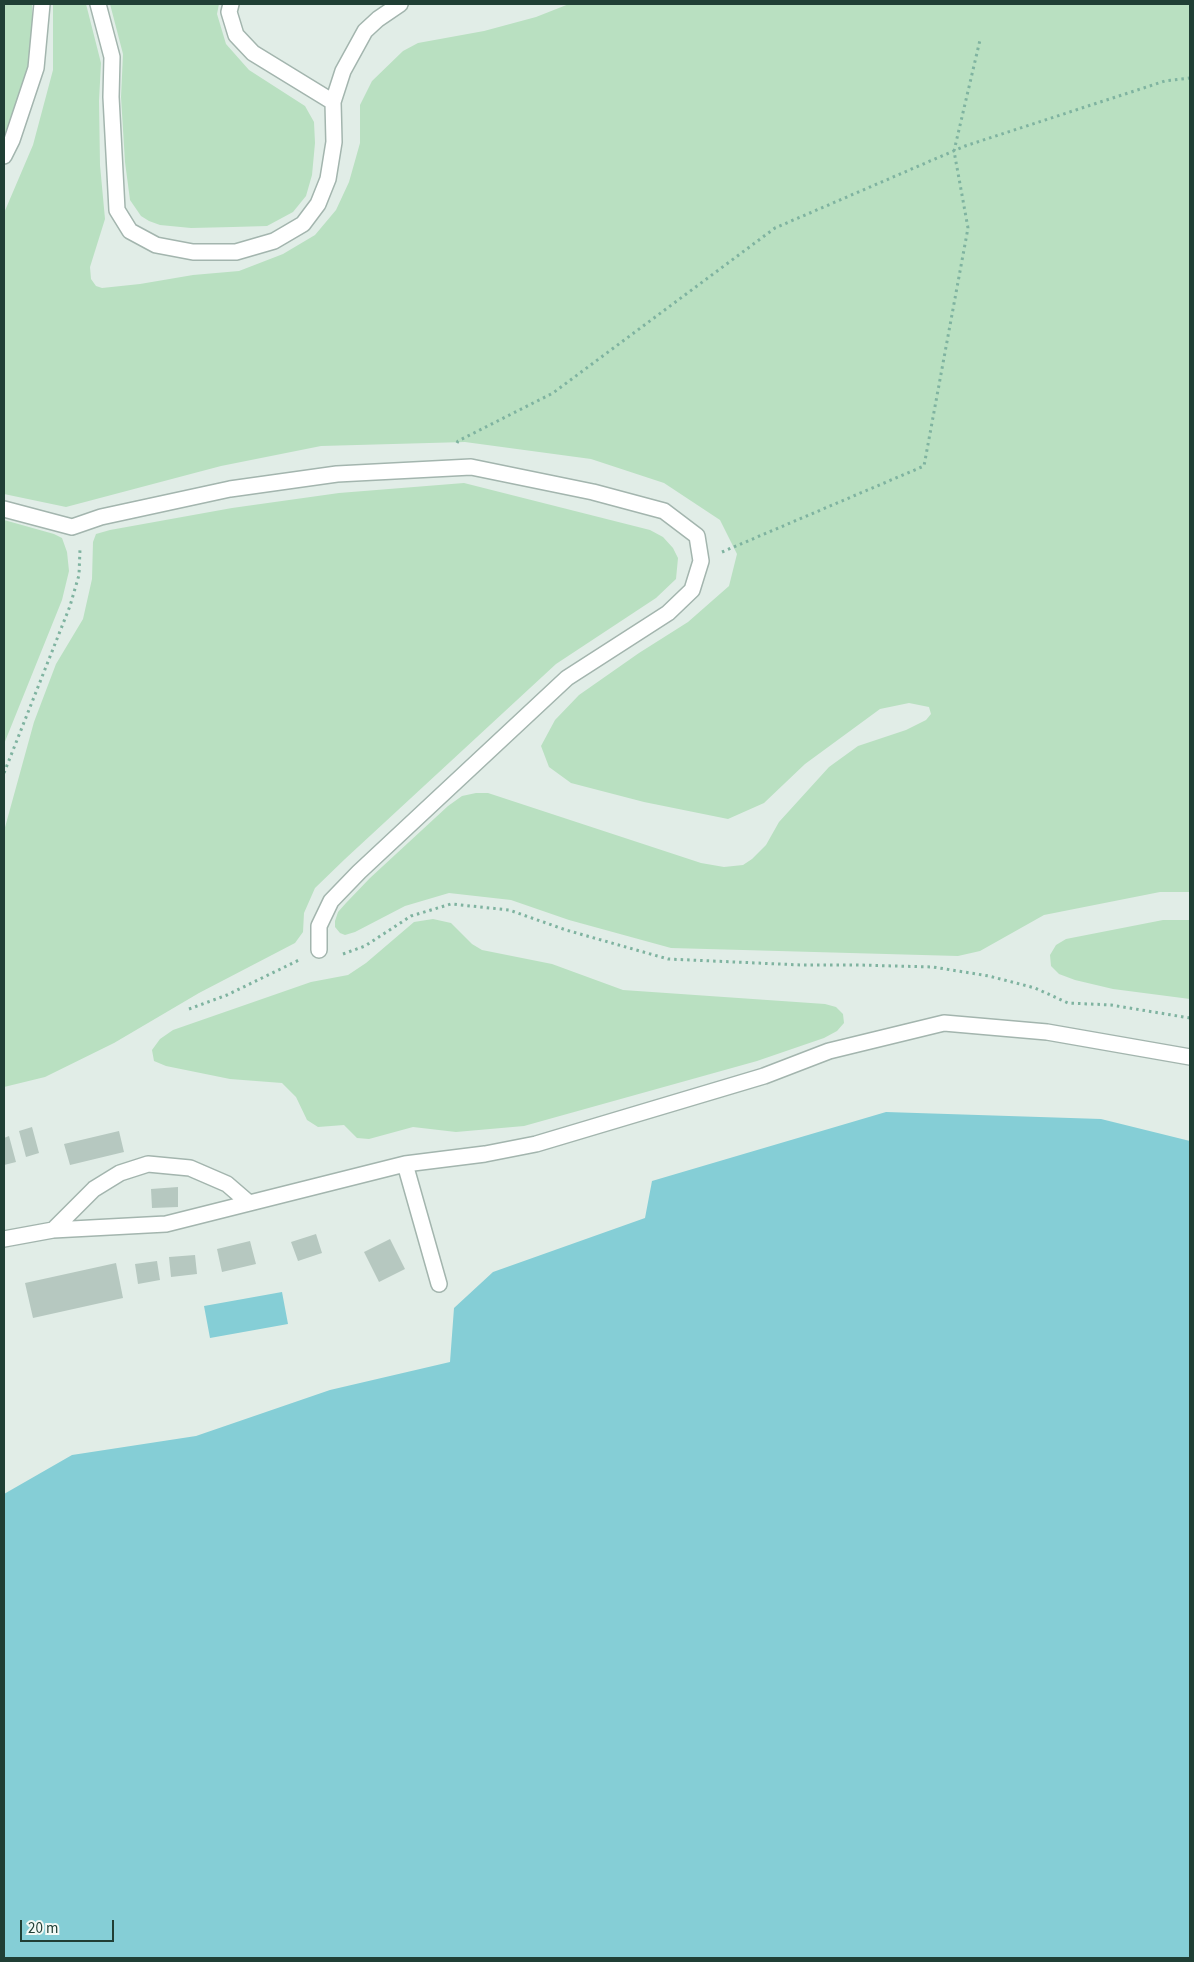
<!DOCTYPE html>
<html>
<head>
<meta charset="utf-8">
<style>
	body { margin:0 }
	#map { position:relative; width:1194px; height:1962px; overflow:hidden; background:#e1ede7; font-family:"Source Sans 3",sans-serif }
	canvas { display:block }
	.frame { position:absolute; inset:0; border:5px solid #203f35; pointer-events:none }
	.scale { position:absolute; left:20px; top:1920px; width:94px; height:22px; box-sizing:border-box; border:2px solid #203f35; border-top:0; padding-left:6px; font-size:15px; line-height:18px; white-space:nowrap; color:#203f35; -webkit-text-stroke:4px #f2f9f5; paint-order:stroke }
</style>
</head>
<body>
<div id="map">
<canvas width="1194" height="1962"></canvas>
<div class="frame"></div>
<div class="scale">20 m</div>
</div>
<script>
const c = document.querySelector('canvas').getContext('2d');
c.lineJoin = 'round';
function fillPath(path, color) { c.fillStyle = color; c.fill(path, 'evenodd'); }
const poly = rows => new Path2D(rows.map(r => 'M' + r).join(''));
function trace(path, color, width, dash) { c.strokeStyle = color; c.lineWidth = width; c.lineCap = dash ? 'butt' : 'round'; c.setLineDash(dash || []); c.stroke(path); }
fillPath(poly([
	[4,4,32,4,33,61,4,158],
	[53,4,86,4,101,63,99,101,100,165,105,219,90,267,91,279,96,286,102,288,140,284,193,275,239,271,283,254,315,235,336,210,349,182,360,143,360,105,372,81,403,51,418,43,484,31,536,17,569,4,1190,4,1190,892,1160,892,1044,915,980,951,958,956,671,948,569,920,511,900,449,893,405,906,355,932,345,935,340,933,335,927,335,921,338,912,346,903,370,878,448,806,462,796,476,793,488,793,701,863,724,867,743,865,752,859,766,845,779,822,829,767,858,746,906,730,926,720,931,714,929,707,909,703,880,709,805,764,764,803,728,819,644,802,571,783,549,767,541,746,555,720,579,695,639,653,688,622,729,586,737,554,720,520,664,483,591,459,465,442,321,446,221,466,66,507,4,494,4,213,33,145,53,70],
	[110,4,219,4,217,14,226,44,249,70,305,106,314,122,315,143,312,175,306,196,293,212,267,226,233,227,191,228,160,225,149,221,141,216,130,200,125,162,121,97,123,54],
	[464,483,650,530,663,537,673,548,678,558,676,579,656,598,556,664,345,859,315,888,304,913,303,932,295,943,199,993,114,1043,45,1077,4,1087,4,874,5,859,4,831,34,722,56,664,83,619,92,579,93,542,96,534,110,530,232,508,339,493],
	[4,520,54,534,62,538,67,552,69,571,62,600,4,744],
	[433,919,451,923,472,944,482,950,552,964,623,990,825,1004,836,1007,843,1014,844,1023,837,1031,824,1038,757,1061,524,1126,456,1132,413,1127,369,1139,357,1138,344,1125,318,1127,307,1120,296,1097,282,1083,230,1079,166,1066,154,1061,152,1050,160,1039,173,1030,311,982,348,975,366,963,414,922],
	[1163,920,1190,920,1190,999,1113,989,1075,980,1059,974,1051,966,1050,955,1056,945,1066,939]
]), '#b9e0c1');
fillPath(poly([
	[886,1112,1101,1119,1190,1141,1190,1958,4,1958,4,1494,72,1455,196,1436,330,1390,450,1362,454,1308,493,1272,645,1218,652,1181],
	[282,1292,288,1324,210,1338,204,1306]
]), '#85ced6');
fillPath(poly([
	[32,1127,39,1153,26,1157,19,1131],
	[119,1131,124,1152,70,1165,64,1144],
	[9,1136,16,1162,4,1165,4,1138],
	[178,1187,178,1207,152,1208,151,1189],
	[316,1234,322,1253,298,1261,291,1242],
	[390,1239,405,1269,379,1282,364,1252],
	[250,1241,256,1264,222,1272,217,1249],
	[195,1255,197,1274,171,1277,169,1257],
	[157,1261,160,1280,138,1284,135,1264],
	[116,1263,123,1298,33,1318,25,1283]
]), '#b6c8c0');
const service = poly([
	[98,4,112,57,111,97,117,210,130,231,156,245,193,252,236,252,274,241,303,224,318,204,328,179,334,142,333,102,253,53,236,35,229,12,231,4],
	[333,102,343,71,365,31,378,19,400,4],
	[4,156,12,140,36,68,42,4],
	[4,509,72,527,101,517,230,489,337,474,471,467,593,492,664,511,697,536,701,561,692,590,668,613,567,678,359,872,331,901,319,926,319,950],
	[405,1164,439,1284],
	[53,1230,94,1189,120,1173,148,1164,190,1168,227,1184,249,1203],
	[4,1239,53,1230,166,1224,405,1164,485,1154,536,1144,764,1076,829,1051,944,1023,1047,1032,1190,1057]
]);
trace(service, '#a3b5ae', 18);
trace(poly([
	[457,443,458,441,553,393,775,228,965,146,1165,81,1190,78],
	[722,552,924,466,968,228,954,151,980,40],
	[4,773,70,606,79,575,80,549],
	[343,954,365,946,411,916,451,904,509,910,566,930,668,959,801,965,858,965,933,967,989,976,1035,988,1068,1003,1111,1005,1190,1018],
	[189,1009,227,995,299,960]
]), '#7fb3a0', 3, [2.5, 4]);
trace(service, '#fff', 15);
</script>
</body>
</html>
